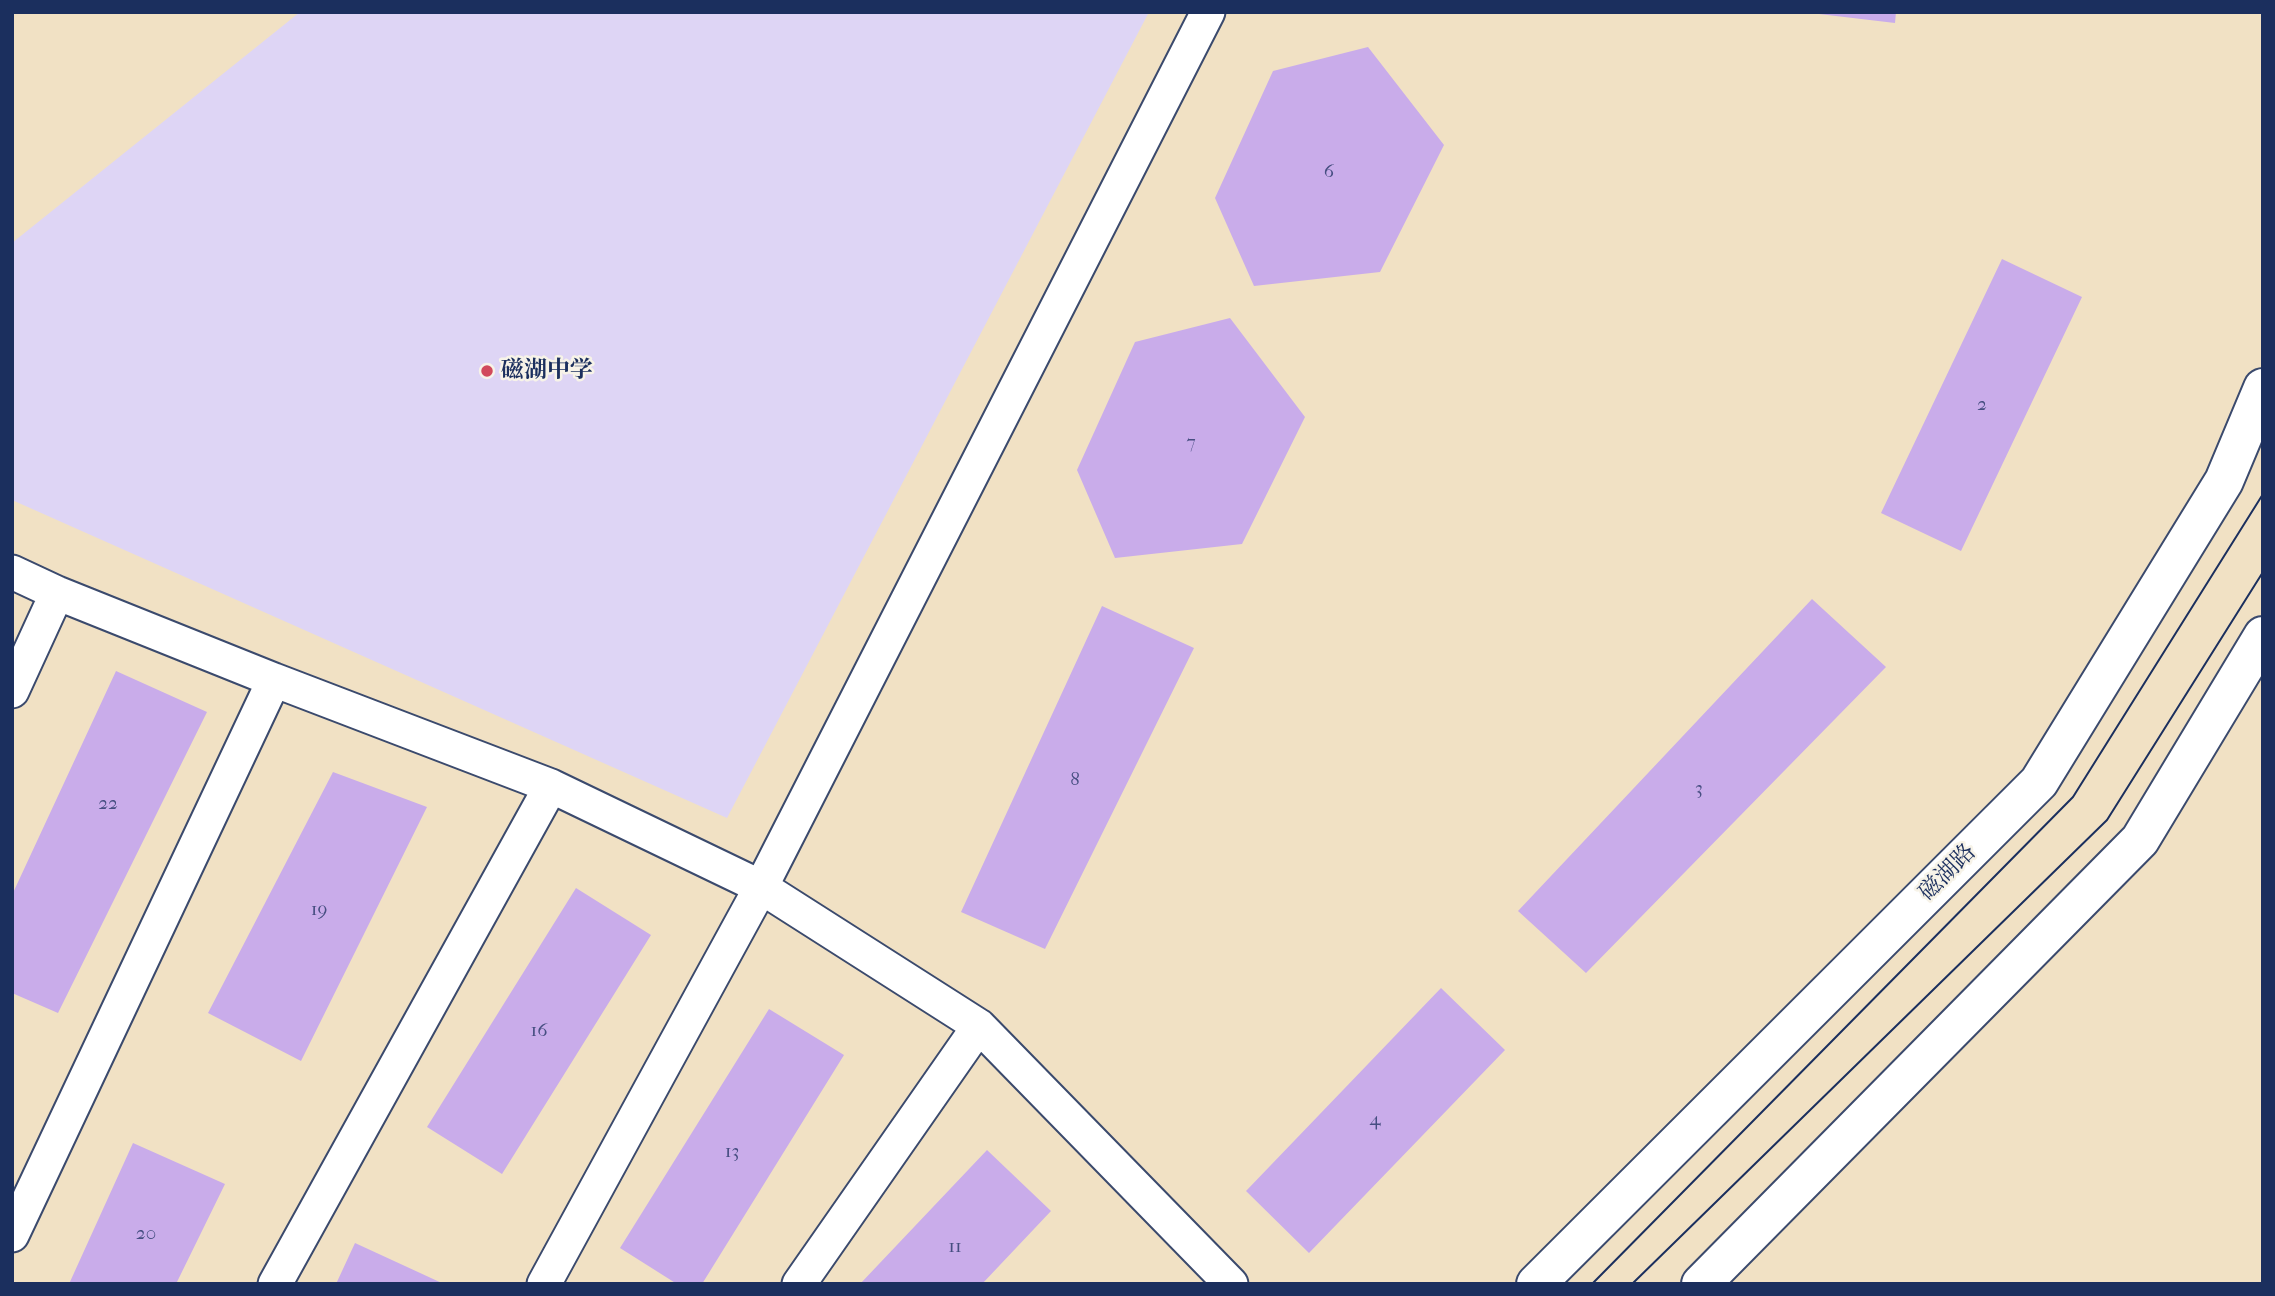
<!DOCTYPE html>
<html>
<head>
<meta charset="utf-8">
<style>
	body { margin:0 }
	#map { position:relative; width:2275px; height:1296px; overflow:hidden; background:#f1e1c4; font-family:"IM FELL French Canon",serif }
	canvas { display:block }
	.frame { position:absolute; inset:0; border:14px solid #1b2f5e; pointer-events:none }
</style>
</head>
<body>
<div id="map">
<canvas width="2275" height="1296"></canvas>
<div class="frame"></div>
</div>
<script>
const c = document.querySelector('canvas').getContext('2d');
c.lineJoin = 'round';
function fillPath(path, color) { c.fillStyle = color; c.fill(path, 'evenodd'); }
const poly = rows => new Path2D(rows.map(r => 'M' + r).join(''));
function trace(path, color, width, dash) { c.strokeStyle = color; c.lineWidth = width; c.lineCap = dash ? 'butt' : 'round'; c.setLineDash(dash || []); c.stroke(path); }
function label(font, color, halo, rows, align = 'center') {
  c.font = font + ' "IM FELL French Canon","Noto Serif SC",serif'; c.lineWidth = 5; c.setLineDash([]); c.textBaseline = 'middle'; c.strokeStyle = halo; c.fillStyle = color; for (const [text, x, y, turn = 0] of rows) {
    c.save(); c.translate(x, y); c.rotate((+turn || 0) * Math.PI / 180); c.textAlign = isNaN(turn) ? turn : align; if (halo) c.strokeText(text, 0, 0); c.fillText(text, 0, 0); c.restore();
  }
}
fillPath(poly([
	[300,12,1149,12,727,818,12,500,12,243]
]), '#ded5f5');
fillPath(poly([
	[1819,12,1896,12,1895,23,1819,14],
	[1368,47,1444,145,1380,272,1254,286,1215,198,1273,71],
	[2002,259,2082,297,1961,551,1881,513],
	[1230,318,1305,417,1242,544,1115,558,1077,470,1135,342],
	[1812,599,1886,667,1586,973,1518,911],
	[1102,606,1194,648,1045,949,961,912],
	[116,671,207,712,58,1013,12,993,12,895],
	[333,772,427,807,301,1061,208,1013],
	[576,888,651,935,502,1174,427,1127],
	[1441,988,1505,1050,1309,1253,1246,1191],
	[769,1009,844,1055,702,1284,677,1284,620,1248],
	[133,1143,225,1184,176,1284,69,1284],
	[987,1150,1051,1211,982,1284,860,1284],
	[355,1243,444,1284,336,1284]
]), '#c9acea');
const minor = poly([
	[12,572,57,593,274,680],
	[12,691,57,593],
	[12,1235,274,680,551,786,761,887,979,1026,1231,1284],
	[275,1284,551,786],
	[544,1284,761,887,1208,12],
	[799,1284,979,1026]
]);
const primary = poly([
	[1536,1284,2039,782,2224,481,2263,388],
	[1701,1284,2140,840,2263,636]
]);
trace(minor, '#3b4a6d', 37);
trace(primary, '#3b4a6d', 42);
trace(minor, '#fff', 33);
trace(primary, '#fff', 38);
trace(poly([
	[1592,1284,2073,797,2263,494],
	[1632,1284,2107,820,2263,572]
]), '#1b2f5e', 2);
for (const [x, y, r, color] of [
	[487,371,7,"#d1495b"]
]) { const dot = new Path2D(); dot.arc(x, y, r, 0, 2 * Math.PI); c.fillStyle = color; c.fill(dot); trace(dot, '#f7f3e8', 2.5); }
label('19px', '#464e81', null, [
	["6",1329,172],
	["2",1982,405],
	["7",1191,443],
	["8",1075,780],
	["3",1699,789],
	["22",108,804],
	["19",319,910],
	["16",539,1031],
	["4",1375,1120],
	["13",732,1152],
	["20",146,1234],
	["11",955,1247]
]);
label('bold 23px', '#1b2f5e', '#f7f3e8', [
	["磁湖中学",501,371]
], 'left');
label('23px', '#1b2f5e', '#f7f3e8', [
	["磁湖路",1948,873,-45]
]);
</script>
</body>
</html>
